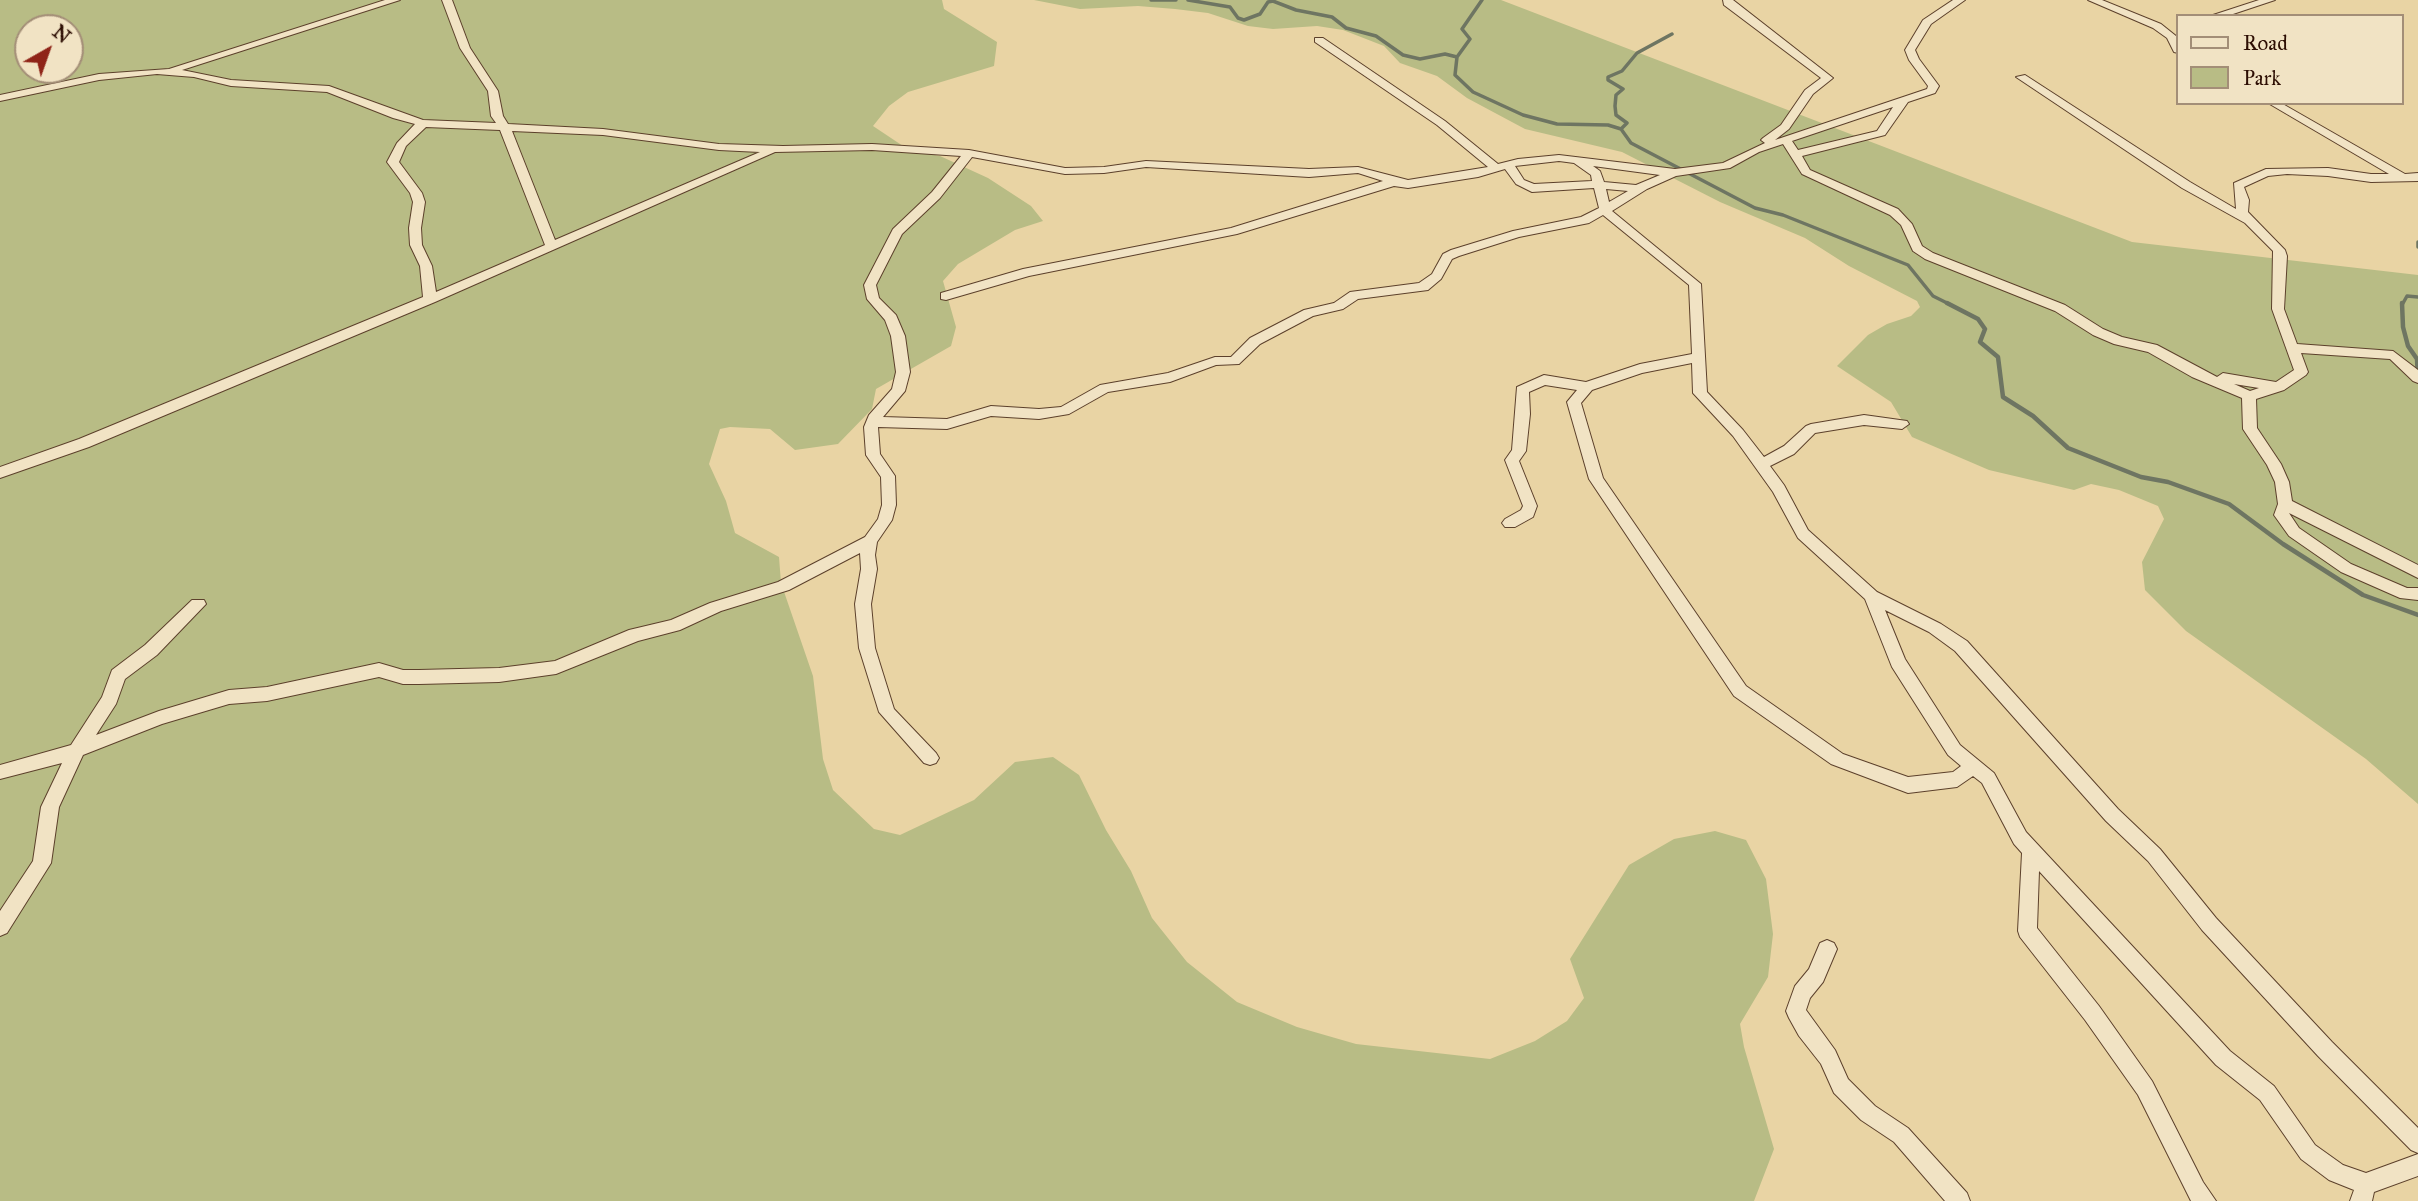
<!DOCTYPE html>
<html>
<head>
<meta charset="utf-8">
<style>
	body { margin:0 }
	#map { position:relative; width:2418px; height:1201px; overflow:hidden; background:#e9d4a4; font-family:"IM FELL Great Primer",serif }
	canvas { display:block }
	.legend { position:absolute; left:2176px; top:14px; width:228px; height:91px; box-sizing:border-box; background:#f1e3c4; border:2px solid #a38e77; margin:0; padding:9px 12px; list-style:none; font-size:21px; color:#2d0e03 }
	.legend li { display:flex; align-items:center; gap:14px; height:35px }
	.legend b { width:35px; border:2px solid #a38e77 }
	.north { position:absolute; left:14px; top:14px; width:70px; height:70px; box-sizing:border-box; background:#f1e3c4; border:2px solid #a38e77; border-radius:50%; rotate:40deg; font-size:19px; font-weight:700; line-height:28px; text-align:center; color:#2d0e03 }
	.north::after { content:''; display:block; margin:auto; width:24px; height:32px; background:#8f2418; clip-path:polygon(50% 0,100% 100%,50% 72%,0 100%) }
</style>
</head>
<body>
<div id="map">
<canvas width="2418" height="1201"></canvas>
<ul class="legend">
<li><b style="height:9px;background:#f1e3c4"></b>Road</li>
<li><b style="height:19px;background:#b8bc85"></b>Park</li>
</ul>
<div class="north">N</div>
</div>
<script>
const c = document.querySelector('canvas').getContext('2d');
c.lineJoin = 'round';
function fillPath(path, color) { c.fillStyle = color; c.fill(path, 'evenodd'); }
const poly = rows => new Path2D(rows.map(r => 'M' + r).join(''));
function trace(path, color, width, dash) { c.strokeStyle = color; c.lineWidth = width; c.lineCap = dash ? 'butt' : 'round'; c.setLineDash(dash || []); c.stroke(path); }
fillPath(poly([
	[0,0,942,0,944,9,997,42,994,66,908,92,889,106,873,126,909,150,940,156,988,178,1031,206,1043,221,1015,230,958,264,943,281,956,327,951,346,876,389,872,409,838,444,795,450,770,429,730,427,720,429,709,464,726,501,735,533,779,557,781,583,813,676,823,759,833,790,874,829,900,835,974,800,1015,762,1053,757,1079,775,1106,830,1131,871,1152,918,1187,962,1237,1002,1297,1027,1356,1044,1490,1059,1535,1041,1567,1021,1584,998,1570,959,1629,865,1674,839,1715,831,1746,840,1766,879,1773,934,1768,977,1740,1024,1744,1047,1774,1149,1754,1201,0,1201],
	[28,28,70,28,70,70,28,70],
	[1034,0,1501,0,2132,242,2418,275,2418,804,2366,759,2186,631,2145,590,2142,562,2164,519,2158,506,2119,490,2091,484,2074,490,1989,470,1912,437,1891,402,1837,366,1868,335,1887,324,1911,316,1920,307,1917,301,1849,266,1805,238,1720,202,1622,152,1525,129,1467,98,1437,76,1400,63,1384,46,1343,30,1317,26,1273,29,1248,26,1208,13,1175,9,1138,6,1080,9]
]), '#b8bc85');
trace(poly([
	[1151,0,1176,0],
	[1188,0,1230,7,1238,18,1244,20,1260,14,1268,2,1273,1,1296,10,1332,17,1346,28,1376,36,1403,55,1420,59,1445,54,1457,57],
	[1482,0,1462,29,1470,39,1457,57,1455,75,1473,92,1523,115,1557,124,1608,125,1621,129,1631,143,1755,208,1783,215,1908,265,1933,296,1951,305],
	[1621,129,1627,123,1616,115,1615,106,1616,95,1623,89,1608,80,1608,77,1622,71,1637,53,1672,34],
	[2418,242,2418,247],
	[2402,305,2407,296,2418,297]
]), '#6e7562', 3.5);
trace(poly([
	[1947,303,1978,319,1985,329,1980,342,1998,357,2003,397,2033,416,2068,448,2141,477,2168,482,2229,504,2283,544,2363,595,2418,615],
	[2402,303,2403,327,2408,346,2417,359,2418,379]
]), '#6e7562', 4.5);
const minor = poly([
	[385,0,400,0,182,70,231,80,329,86,423,120,496,123,491,116,488,91,460,48,442,0,452,0,470,48,498,91,503,116,508,124,603,129,719,144,783,146,872,144,969,150,1065,168,1104,167,1146,161,1309,169,1358,167,1408,180,1488,167,1437,125,1315,42,1315,38,1323,38,1445,121,1498,164,1518,159,1559,155,1675,169,1723,163,1765,143,1761,140,1763,138,1781,125,1805,90,1821,78,1724,5,1723,0,1733,0,1833,78,1813,94,1789,129,1775,140,1927,89,1928,86,1909,60,1905,50,1923,20,1953,0,1965,0,1931,24,1915,50,1919,59,1939,86,1935,93,1908,102,1885,135,1802,156,1810,170,1898,209,1912,224,1922,246,1933,253,2065,305,2103,329,2122,337,2157,345,2217,377,2223,373,2276,382,2294,370,2272,309,2273,251,2245,223,2182,188,2016,77,2025,75,2190,182,2236,209,2234,183,2266,169,2328,168,2371,174,2389,174,2268,103,2281,103,2405,174,2418,173,2418,181,2371,182,2328,176,2287,174,2268,176,2244,187,2249,200,2248,212,2285,250,2287,256,2284,309,2297,344,2393,351,2418,370,2418,383,2413,381,2390,359,2301,353,2308,372,2306,375,2284,390,2256,399,2257,428,2281,464,2289,482,2292,501,2418,565,2418,578,2289,513,2299,528,2351,564,2407,588,2418,588,2418,600,2400,598,2341,572,2289,536,2274,515,2278,504,2275,482,2267,465,2243,429,2242,398,2192,377,2148,352,2114,344,2093,335,2055,311,1925,259,1913,251,1901,225,1890,215,1802,174,1783,144,1759,152,1730,168,1676,176,1647,189,1612,211,1701,284,1707,392,1743,430,1764,457,1784,446,1806,426,1811,424,1864,415,1907,421,1909,424,1902,429,1864,425,1815,433,1794,454,1770,466,1784,485,1808,530,1877,592,1941,624,1967,641,2118,809,2160,849,2216,918,2332,1042,2418,1128,2418,1153,2411,1150,2318,1056,2202,930,2148,861,2106,821,1955,651,1929,632,1885,610,1905,659,1960,745,1994,773,2026,832,2230,1051,2274,1086,2315,1145,2343,1165,2366,1173,2418,1154,2418,1176,2374,1192,2372,1201,2350,1201,2354,1190,2329,1180,2301,1159,2260,1100,2216,1065,2039,871,2037,928,2099,1006,2152,1081,2203,1182,2216,1201,2191,1201,2138,1095,2085,1020,2020,937,2018,931,2022,853,2014,844,1982,783,1973,776,1957,787,1908,793,1831,764,1734,696,1589,479,1567,402,1577,390,1545,385,1529,392,1530,414,1526,451,1519,461,1537,506,1533,517,1515,527,1505,527,1502,523,1505,519,1521,510,1523,506,1505,460,1512,450,1517,387,1544,375,1586,382,1640,364,1692,354,1689,285,1603,215,1589,223,1519,237,1459,256,1452,259,1441,279,1428,290,1358,299,1343,309,1313,316,1260,344,1239,364,1216,365,1170,382,1108,392,1069,414,1039,419,991,416,947,429,878,427,880,454,895,476,896,505,892,520,877,542,875,555,877,569,871,604,875,648,894,709,936,753,939,758,936,763,930,765,924,763,879,712,859,648,855,604,861,569,860,553,789,590,721,611,680,630,638,641,556,674,499,682,419,684,403,684,379,677,267,701,229,704,162,724,83,755,59,807,51,863,7,933,0,936,0,911,33,861,41,807,62,763,0,779,0,765,71,745,102,697,112,670,145,645,192,600,204,600,206,604,157,655,125,679,116,704,96,735,159,711,229,690,267,687,379,663,403,670,419,670,499,668,555,661,629,630,671,620,710,603,778,582,865,537,878,519,882,505,881,477,866,455,864,427,869,415,892,389,896,372,891,336,885,320,867,299,864,285,893,229,932,192,961,156,872,150,775,152,435,302,89,447,0,478,0,467,79,439,423,297,420,266,410,245,409,228,413,202,410,193,387,162,397,143,415,124,393,118,327,92,231,86,194,77,157,74,99,80,0,101,0,95,99,74,169,69,385,0],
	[1893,107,1877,131,1798,150,1792,141,1893,107],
	[426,127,500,130,545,245,436,292,432,266,422,245,421,228,425,202,422,193,399,162,406,146,426,127],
	[512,131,603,135,719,150,760,152,555,240,512,131],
	[972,157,1065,174,1104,173,1146,167,1309,177,1358,173,1383,181,1231,228,1023,269,941,293,941,299,946,300,1029,276,1237,234,1394,186,1408,188,1478,177,1505,169,1516,184,1532,192,1594,188,1599,208,1581,217,1513,231,1451,250,1443,254,1432,274,1419,283,1350,292,1334,303,1304,310,1250,338,1231,357,1215,357,1168,373,1100,385,1061,407,1039,409,991,406,947,419,883,417,905,391,910,372,905,336,896,315,879,298,876,285,902,234,940,198,972,157],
	[1559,161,1574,163,1591,175,1592,181,1534,184,1524,180,1515,166,1559,161],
	[1593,166,1660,175,1636,185,1604,182,1600,171,1593,166],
	[1606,189,1628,191,1609,202,1606,189],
	[1692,363,1693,393,1733,436,1773,492,1798,538,1865,599,1892,667,1948,755,1961,766,1953,772,1908,777,1843,754,1746,686,1603,478,1581,403,1592,390,1642,373,1692,363],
	[2234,384,2259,388,2250,391,2234,384],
	[2088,0,2102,0,2161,24,2176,36,2178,53,2174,52,2167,38,2153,28,2088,0],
	[2259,0,2275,0,2227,16,2210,16,2259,0],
	[1827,940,1834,943,1837,949,1823,982,1810,998,1806,1010,1835,1050,1848,1079,1875,1106,1908,1128,1967,1193,1970,1201,1945,1201,1894,1142,1861,1120,1834,1093,1821,1064,1799,1036,1789,1018,1786,1011,1795,986,1809,969,1820,943,1827,940]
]);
trace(minor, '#5c402b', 2);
fillPath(minor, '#f1e3c4');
</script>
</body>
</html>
